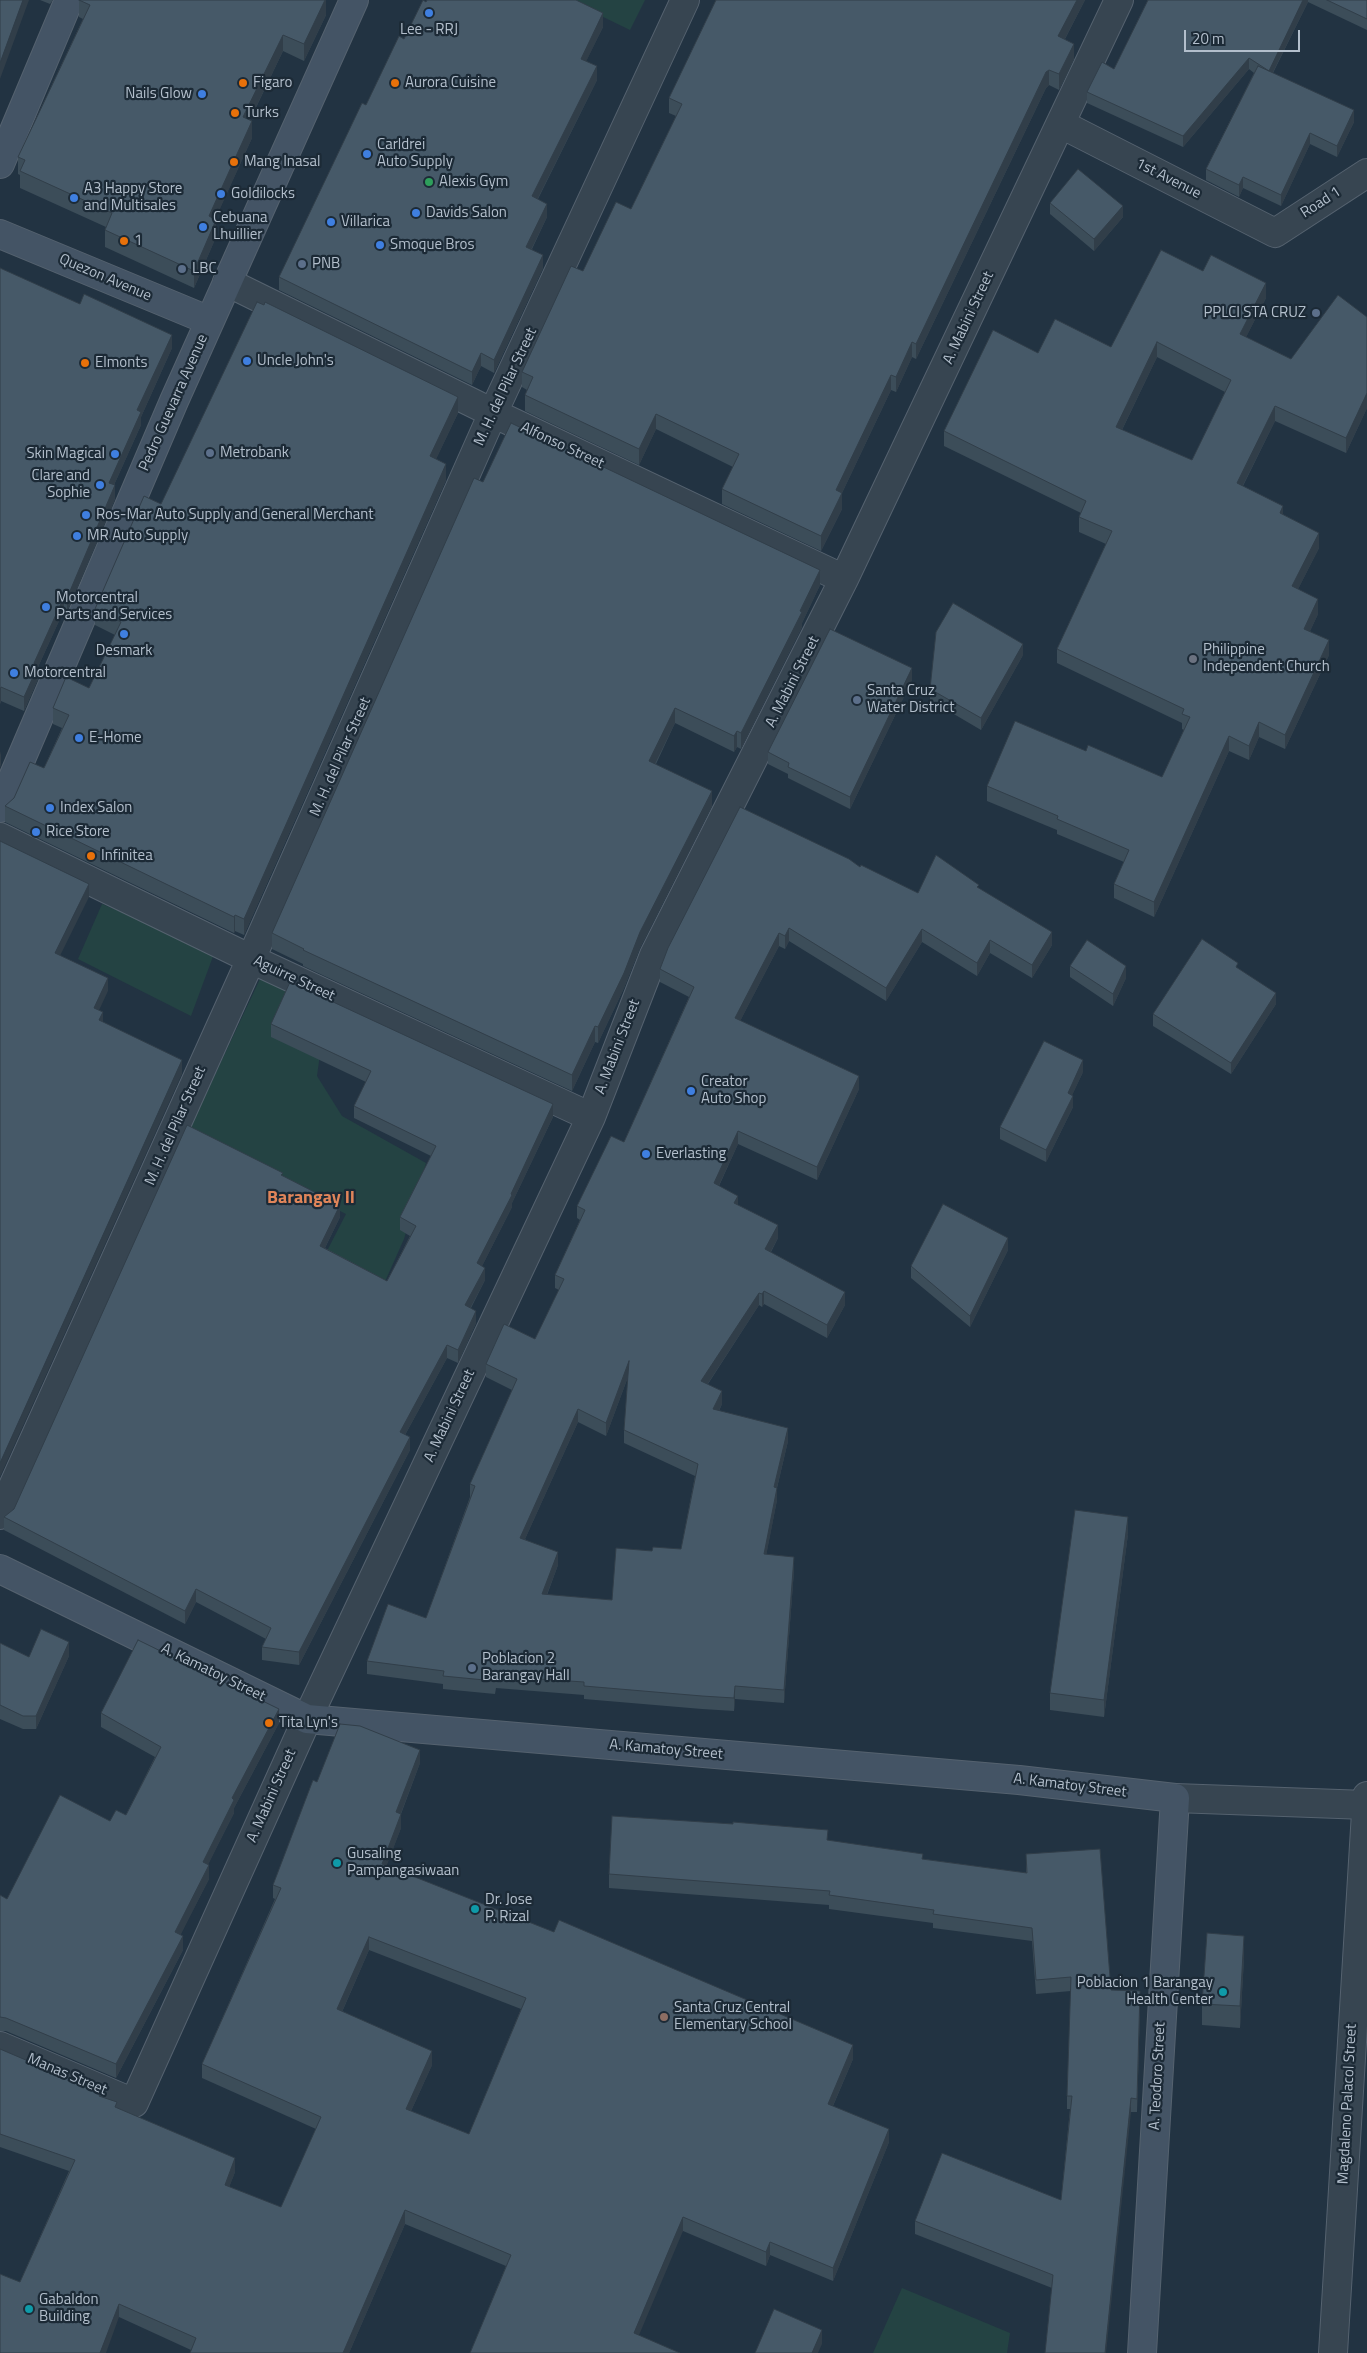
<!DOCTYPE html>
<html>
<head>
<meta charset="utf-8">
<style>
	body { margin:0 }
	#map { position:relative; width:1367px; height:2353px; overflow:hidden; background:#223342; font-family:"Titillium Web",sans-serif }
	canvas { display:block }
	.scale { position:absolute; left:1184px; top:30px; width:116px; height:22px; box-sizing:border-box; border:2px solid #b3bfcc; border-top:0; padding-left:6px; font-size:15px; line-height:18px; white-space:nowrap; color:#b3bfcc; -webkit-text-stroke:4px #1c2a36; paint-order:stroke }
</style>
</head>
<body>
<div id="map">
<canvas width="1367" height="2353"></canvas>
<div class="scale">20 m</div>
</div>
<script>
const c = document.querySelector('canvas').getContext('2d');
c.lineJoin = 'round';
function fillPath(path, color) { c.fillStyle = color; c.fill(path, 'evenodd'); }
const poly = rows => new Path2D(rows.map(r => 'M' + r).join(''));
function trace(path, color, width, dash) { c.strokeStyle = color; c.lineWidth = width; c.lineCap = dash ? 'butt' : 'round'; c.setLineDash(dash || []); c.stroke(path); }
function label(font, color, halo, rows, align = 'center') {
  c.font = font + ' "Titillium Web",sans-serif'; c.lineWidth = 4.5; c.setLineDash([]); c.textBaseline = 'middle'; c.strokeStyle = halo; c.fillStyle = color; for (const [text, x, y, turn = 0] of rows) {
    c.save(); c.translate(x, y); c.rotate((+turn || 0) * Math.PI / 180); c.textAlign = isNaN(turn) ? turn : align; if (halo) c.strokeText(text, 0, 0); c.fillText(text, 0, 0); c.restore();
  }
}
fillPath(poly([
	[568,0,645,0,630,30],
	[102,904,215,951,191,1016,78,959],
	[260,979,298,995,320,1054,317,1076,342,1116,426,1163,404,1239,383,1286,314,1276,346,1214,187,1134],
	[902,2288,1010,2333,1007,2353,873,2353]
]), '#244343');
const street = poly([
	[1061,124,1275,233,1367,173],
	[227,282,493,413,844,579],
	[0,837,251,959,591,1117],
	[0,1515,251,959,493,413,685,0],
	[1175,1798,1366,1805],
	[0,2046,134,2103,307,1719,591,1117,654,955,844,579,1119,0],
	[1333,2353,1367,1796]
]);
const secondary = poly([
	[0,164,69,0],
	[0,234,210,321],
	[0,808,174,401,354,0],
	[0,1569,307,1719,1019,1780,1175,1798,1142,2353]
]);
trace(street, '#55626f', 30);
trace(secondary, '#55626f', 30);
trace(street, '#374551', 28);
trace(secondary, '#445465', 28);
fillPath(poly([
	[40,0,53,0,50,4],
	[79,0,326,0,326,15,304,61,283,51,250,120,252,138,215,219,216,237,194,288,105,247,105,230,106,227,20,188,20,175,18,174,18,157,83,19,79,17],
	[716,0,1085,0,1065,39,1074,59,1059,90,1049,85,1046,88,916,359,912,357,896,392,891,390,842,493,842,509,821,551,722,504,722,489,733,467,656,429,639,465,525,411,525,395,527,390,522,387,522,372,583,271,631,209,676,116,669,113,669,98],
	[1148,0,1367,0,1367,30,1308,2,1273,73,1354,122,1337,157,1310,144,1281,206,1243,188,1239,197,1206,180,1206,169,1254,73,1249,69,1183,147,1087,103,1087,92,1114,69],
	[426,2,603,27,586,61,597,80,538,199,547,217,532,249,543,268,494,373,481,366,472,385,279,290,279,277,366,105],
	[1050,203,1123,217,1094,251,1050,214],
	[0,268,172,348,141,417,141,425,114,485,115,499,67,612,64,610,38,667,38,679,24,711,1,701,0,704],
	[1203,271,1266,298,1246,337,1291,359,1367,317,1367,408,1346,453,1275,421,1243,486,1283,515,1319,548,1298,589,1318,614,1310,631,1329,655,1285,749,1259,737,1249,760,1229,751,1154,917,1114,898,1114,884,1124,862,1057,834,1057,830,987,801,987,786,1086,751,1162,777,1184,730,1182,729,1182,723,1057,663,1057,649,1106,544,1079,532,1079,517,1081,513,944,446,944,431,1038,353,1111,347],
	[1157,357,1225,392,1192,460,1122,430],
	[458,413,436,459,446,480,244,935,235,931,234,933,5,822,5,806,14,798,44,768,62,728,53,724,53,708,89,688,115,635,95,625,95,609,161,504],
	[483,482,820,585,802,623,802,627,741,749,737,747,734,752,675,723,656,764,712,806,640,948,624,988,598,1043,595,1042,572,1091,303,966,303,964,272,949,272,933],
	[1023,655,981,730,930,700,930,689],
	[912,680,850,809,788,778,788,774,768,764,768,752],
	[860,867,918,893,979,888,1052,945,1032,978,990,953,977,976,922,942,886,1001,789,941,785,949,779,946,740,1021,859,1089,817,1180,738,1144,719,1186,738,1205,778,1238,771,1252,845,1305,827,1338,764,1304,762,1307,759,1305,708,1384,722,1404,719,1411,788,1441,777,1488,777,1500,766,1555,794,1570,784,1703,735,1699,734,1711,702,1709,584,1699,584,1695,496,1688,495,1694,443,1689,443,1684,367,1674,367,1661,426,1618,470,1497,470,1484,512,1390,486,1377,486,1364,535,1339,559,1290,555,1288,555,1275,580,1220,577,1218,577,1206,624,1142,689,997,660,982,660,969],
	[628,1377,624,1430,624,1443,695,1476,681,1549,652,1551,612,1600,547,1595,558,1565,525,1539,578,1422,606,1436],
	[1070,966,1126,978,1113,1006,1070,977],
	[1238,968,1276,1004,1231,1074,1153,1026,1153,1014],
	[271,1024,553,1117,512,1203,512,1207,482,1266,485,1280,471,1308,476,1323,458,1363,447,1358,405,1435,410,1450,299,1665,262,1660,262,1647,266,1639,196,1602,185,1624,4,1530,4,1517,14,1509,283,1176,340,1217,325,1248,387,1281,410,1236,400,1230,400,1217,431,1156,354,1118,354,1106,366,1082,271,1037],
	[1083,1072,1072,1095,1073,1107,1046,1162,1000,1139,1000,1127],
	[1008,1250,970,1327,911,1278,911,1266],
	[1128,1534,1104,1717,1050,1710,1050,1693],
	[0,1643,29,1657,69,1656,36,1729,23,1729,0,1719],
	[101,1713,279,1723,234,1808,234,1813,208,1864,209,1879,180,1935,183,1950,116,2078,6,2031,0,2031,0,1895,7,1899,110,1821,126,1815,155,1757,101,1727],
	[420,1763,401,1814,401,1828,386,1866,853,2059,833,2106,889,2142,833,2281,770,2255,766,2266,683,2231,470,2353,506,2266,405,2224,349,2353,190,2353,191,2350,119,2317,20,2282,69,2171,0,2147,0,2049,101,2097,117,2108,235,2172,229,2187,281,2207,316,2129,202,2078,202,2064,275,1899,273,1898,273,1885,317,1782],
	[369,1950,521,2009,469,2134,411,2111,432,2065,342,2012],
	[828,1840,923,1859,1026,1873,1026,1854,1111,1990,1140,2005,1137,2112,1131,2112,1052,2288,915,2234,915,2221,1061,2200,1070,2109,1067,2109,1067,2096,1071,1991,1036,1994,1032,1941,933,1928,933,1923,829,1909,829,1905,609,1888,609,1874],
	[1244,1958,1240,2028,1202,2025,1202,2004]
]), '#3c4d59');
fillPath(poly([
	[23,0,29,0,0,79,0,63],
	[325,0,326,0,326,15,304,61,304,44],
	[1077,0,1085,0,1058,52,1058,36],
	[1303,0,1308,0,1308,2,1268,82,1268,72],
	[603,13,603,27,581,72,581,59],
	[283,35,283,51,243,134,243,117],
	[1074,44,1074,59,1059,90,1059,74],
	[1249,58,1249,69,1183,147,1183,136],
	[597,66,597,80,532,210,532,196],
	[1049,70,1049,85,1046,88,916,359,916,344,1046,72],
	[1354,110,1354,122,1337,157,1337,146],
	[252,121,252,138,209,233,209,216],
	[1310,133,1310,144,1281,206,1281,195],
	[1243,177,1243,188,1239,197,1239,185],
	[547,204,547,217,526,260,526,247],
	[1123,206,1123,217,1094,251,1094,239],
	[216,220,216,237,194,288,194,271],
	[543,255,543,268,494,373,494,360],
	[1266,283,1266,298,1240,349,1240,334],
	[172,335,172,348,141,417,141,425,109,496,109,483,137,410],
	[912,342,912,357,896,392,896,377],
	[1157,342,1157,357,1116,442,1116,427],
	[481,353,481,366,472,385,472,372],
	[891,375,891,390,842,493,842,509,821,551,821,536,836,490],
	[1367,393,1367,408,1346,453,1346,438],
	[458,397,458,413,430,472,430,456],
	[1275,406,1275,421,1237,497,1237,483],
	[656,414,656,429,639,465,639,449],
	[446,464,446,480,244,935,244,919],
	[115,485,115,499,67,612,67,598],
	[1283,506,1283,521,1280,513],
	[1319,533,1319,548,1292,601,1292,586],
	[820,570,820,585,802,623,802,627,741,749,741,733],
	[64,597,64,610,38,667,38,679,24,711,24,697,34,663],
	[1318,599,1318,614,1304,644,1304,629],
	[1329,640,1329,655,1285,749,1285,735],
	[1023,644,1023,655,981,730,981,718],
	[912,668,912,680,850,809,850,797],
	[1,687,1,701,0,704,0,690],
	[675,708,675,723,649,776,649,761],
	[1259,722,1259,737,1249,760,1249,746],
	[737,731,737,747,734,752,734,736],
	[1229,736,1229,751,1154,917,1154,902],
	[1,751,1,765,0,768,0,755],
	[712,791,712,806,640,948,624,988,598,1043,598,1027,640,932],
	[89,884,89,897,55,966,55,953],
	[235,915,235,931,234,933,234,917],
	[789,928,789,941,785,949,785,936],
	[922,929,922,942,886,1001,886,988],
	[1052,932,1052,945,1032,978,1032,965],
	[779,933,779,946,735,1031,735,1018],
	[990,940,990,953,977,976,977,963],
	[1126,966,1126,978,1113,1006,1113,994],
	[108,978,108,991,94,1021,94,1008],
	[1276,993,1276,1004,1231,1074,1231,1063],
	[103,1012,103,1026,99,1020],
	[595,1026,595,1042,572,1091,572,1075],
	[182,1060,182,1074,0,1477,0,1463],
	[1083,1060,1083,1072,1068,1104,1068,1093],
	[859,1076,859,1089,817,1180,817,1167],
	[1073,1096,1073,1107,1046,1162,1046,1150],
	[553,1104,553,1117,512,1203,512,1207,477,1276,477,1263],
	[738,1131,738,1144,714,1196,714,1183],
	[738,1196,738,1209,734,1203],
	[340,1205,340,1217,320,1258,320,1246],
	[778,1225,778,1238,765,1262,765,1249],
	[1008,1238,1008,1250,970,1327,970,1316],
	[485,1268,485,1280,465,1318,465,1305],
	[764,1291,764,1304,762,1307,762,1294],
	[845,1292,845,1305,827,1338,827,1325],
	[759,1293,759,1305,701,1394,701,1381],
	[476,1311,476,1323,458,1363,458,1350],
	[447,1345,447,1358,400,1444,400,1432],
	[629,1361,629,1374,606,1436,606,1423],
	[722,1391,722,1404,713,1422,713,1409],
	[578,1409,578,1422,520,1550,520,1538],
	[788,1428,788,1441,774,1500,774,1487],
	[410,1437,410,1450,299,1665,299,1652],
	[777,1488,777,1500,764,1567,764,1554],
	[1128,1517,1128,1534,1104,1717,1104,1700],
	[558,1552,558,1565,542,1607,542,1594],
	[794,1557,794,1570,784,1703,784,1690],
	[196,1589,196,1602,185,1624,185,1611],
	[69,1642,69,1656,36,1729,36,1716],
	[735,1686,735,1699,734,1711,734,1698],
	[279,1709,279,1723,234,1808,234,1813,203,1875,203,1862,232,1798],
	[420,1750,420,1763,396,1826,396,1812],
	[401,1814,401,1828,382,1878,382,1864],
	[209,1865,209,1879,175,1946,175,1932],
	[183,1936,183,1950,116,2078,116,2064],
	[1244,1936,1244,1958,1240,2028,1240,2006],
	[369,1937,369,1950,337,2023,337,2009],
	[1140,1991,1140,2005,1137,2112,1137,2099],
	[853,2045,853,2059,828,2117,828,2104],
	[432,2051,432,2065,406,2122,406,2109],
	[1131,2098,1131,2112,1106,2353,1105,2353],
	[889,2129,889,2142,833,2281,833,2268],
	[235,2158,235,2172,225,2198,225,2185],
	[405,2210,405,2224,349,2353,343,2353],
	[683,2217,683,2231,634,2347,634,2333],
	[770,2242,770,2255,766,2266,766,2252],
	[119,2304,119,2317,106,2353,100,2353],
	[822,2330,822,2344,818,2353,812,2353]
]), '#313e49');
const building = poly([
	[0,0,23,0,0,63,0,0],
	[79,0,325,0,304,44,283,35,243,117,252,121,209,216,216,220,194,271,105,230,112,213,20,171,25,160,18,157,90,5,79,0],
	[423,0,426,2,427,0,576,0,603,13,581,59,597,66,532,196,547,204,526,247,543,255,494,360,481,353,472,372,279,277,362,103,366,105,399,36,404,39,423,0],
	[716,0,1077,0,1058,36,1074,44,1059,74,1049,70,1046,72,916,344,912,342,896,377,891,375,836,490,842,493,821,536,722,489,739,454,656,414,639,449,525,395,533,377,522,372,571,266,583,271,616,202,631,209,682,104,669,98,716,0],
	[1148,0,1303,0,1269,71,1249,58,1183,136,1087,92,1102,62,1114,69,1148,0],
	[1327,0,1367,0,1367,19,1327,0],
	[1258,66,1354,110,1337,146,1310,133,1281,195,1243,177,1239,185,1206,169,1258,66],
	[1078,169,1123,206,1094,239,1050,203,1078,169],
	[1161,250,1203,271,1211,255,1266,283,1240,334,1291,359,1338,295,1367,317,1367,393,1346,438,1275,406,1237,483,1283,506,1280,513,1319,533,1292,586,1318,599,1304,629,1329,640,1285,735,1259,722,1249,746,1229,736,1154,902,1114,884,1129,850,1057,819,1058,816,987,786,1015,721,1086,751,1088,745,1162,777,1190,717,1182,714,1184,709,1057,649,1112,531,1079,517,1086,501,944,431,993,330,1038,353,1055,319,1111,347,1161,250],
	[1157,342,1231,380,1192,460,1116,427,1157,342],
	[0,268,80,304,84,294,172,335,137,410,141,412,109,483,115,485,67,598,64,597,34,663,38,666,24,697,1,687,0,690,0,268],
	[257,302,264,305,265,302,458,397,430,456,446,464,244,919,235,915,234,917,5,806,14,798,30,762,44,768,69,715,53,708,66,677,89,688,121,622,95,609,144,496,161,504,257,302],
	[511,423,820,570,800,611,802,612,741,733,737,731,734,736,675,708,649,761,712,791,640,932,624,973,598,1027,595,1026,572,1075,303,950,304,949,272,933,474,478,483,482,511,423],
	[953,603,1023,644,981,718,930,689,936,632,953,603],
	[830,629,912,668,850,797,788,767,789,763,768,752,830,629],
	[740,807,849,859,860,867,861,865,918,893,936,855,979,885,977,887,1052,932,1032,965,990,940,977,963,922,929,886,988,789,928,785,936,779,933,735,1018,859,1076,817,1167,738,1131,714,1183,738,1196,734,1203,778,1225,765,1249,845,1292,827,1325,764,1291,762,1294,759,1293,701,1381,722,1391,713,1409,788,1428,774,1487,777,1488,764,1554,794,1557,784,1690,735,1686,734,1698,702,1696,584,1686,584,1682,496,1676,495,1681,443,1676,444,1671,367,1661,388,1604,426,1618,475,1486,470,1484,517,1379,486,1364,504,1324,535,1339,564,1279,555,1275,585,1210,577,1206,611,1136,624,1142,694,987,660,969,668,948,740,807],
	[629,1361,624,1430,698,1464,681,1549,653,1547,652,1551,616,1548,612,1600,542,1594,558,1552,520,1538,578,1409,606,1423,629,1361],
	[0,841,89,884,55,953,108,978,94,1008,103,1012,99,1020,182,1060,0,1463,0,841],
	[1202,939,1238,963,1236,967,1276,993,1231,1063,1153,1014,1202,939],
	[1087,940,1126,966,1113,994,1070,966,1087,940],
	[290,982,553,1104,511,1194,512,1195,477,1263,485,1268,465,1305,476,1311,458,1350,447,1345,400,1432,410,1437,299,1652,262,1647,271,1628,196,1589,185,1611,4,1517,14,1509,187,1125,283,1173,281,1175,340,1205,320,1246,387,1281,416,1226,400,1217,436,1146,354,1106,371,1071,271,1024,290,982],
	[1044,1041,1083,1060,1068,1093,1073,1096,1046,1150,1000,1127,1044,1041],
	[943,1204,1008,1238,970,1316,911,1266,943,1204],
	[1075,1510,1128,1517,1104,1700,1050,1693,1075,1510],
	[41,1629,69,1642,36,1716,23,1716,0,1705,0,1643,29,1657,41,1629],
	[138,1640,279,1709,232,1798,234,1800,203,1862,209,1865,175,1932,183,1936,116,2064,6,2018,0,2017,0,1895,7,1899,60,1795,110,1821,116,1810,126,1815,161,1747,101,1713,138,1640],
	[340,1724,360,1726,420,1750,396,1812,401,1814,382,1864,554,1932,559,1920,853,2045,828,2104,889,2129,833,2268,770,2242,766,2252,683,2217,634,2333,680,2353,470,2353,511,2255,405,2210,343,2353,190,2353,196,2338,119,2304,100,2353,0,2353,0,2274,20,2282,75,2160,0,2134,0,2049,101,2092,99,2096,117,2102,115,2107,235,2158,225,2185,281,2207,321,2117,202,2064,281,1888,273,1885,313,1780,317,1782,340,1724],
	[369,1937,526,1998,469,2134,406,2109,432,2051,337,2009,369,1937],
	[612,1816,733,1824,733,1822,828,1830,827,1840,923,1854,922,1859,1027,1873,1026,1854,1100,1849,1111,1990,1140,1991,1137,2099,1131,2098,1105,2353,1045,2353,1053,2275,915,2221,942,2153,1061,2200,1072,2096,1067,2096,1071,1977,1036,1980,1032,1928,933,1914,934,1910,829,1895,830,1891,609,1874,612,1816],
	[1207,1933,1244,1936,1240,2006,1202,2004,1207,1933],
	[774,2309,822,2330,812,2353,755,2353,774,2309]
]);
fillPath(building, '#465968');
trace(building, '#313e49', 1);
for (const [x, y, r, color] of [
	[429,13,5,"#3f7fe0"],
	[243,83,5,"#e8710a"],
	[395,83,5,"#e8710a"],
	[202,94,5,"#3f7fe0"],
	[235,113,5,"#e8710a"],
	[367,154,5,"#3f7fe0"],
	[234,162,5,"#e8710a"],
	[429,182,5,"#2e9e5b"],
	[221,194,5,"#3f7fe0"],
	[74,198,5,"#3f7fe0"],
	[416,213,5,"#3f7fe0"],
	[331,222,5,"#3f7fe0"],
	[203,227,5,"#3f7fe0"],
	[124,241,5,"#e8710a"],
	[380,245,5,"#3f7fe0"],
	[302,264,5,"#5c6f8a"],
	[182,269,5,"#5c6f8a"],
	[1316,313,5,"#5c6f8a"],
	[247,361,5,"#3f7fe0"],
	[85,363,5,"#e8710a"],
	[210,453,5,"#5c6f8a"],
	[115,454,5,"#3f7fe0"],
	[100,485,5,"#3f7fe0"],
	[86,515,5,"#3f7fe0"],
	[77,536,5,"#3f7fe0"],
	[46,607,5,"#3f7fe0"],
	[124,634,5,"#3f7fe0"],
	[1193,659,5,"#6b7280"],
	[14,673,5,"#3f7fe0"],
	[857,700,5,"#5c6f8a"],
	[79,738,5,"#3f7fe0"],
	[50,808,5,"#3f7fe0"],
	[36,832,5,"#3f7fe0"],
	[91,856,5,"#e8710a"],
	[691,1091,5,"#3f7fe0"],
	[646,1154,5,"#3f7fe0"],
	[472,1668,5,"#5c6f8a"],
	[269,1723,5,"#e8710a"],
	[337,1863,5,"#0f9aa8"],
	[475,1909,5,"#0f9aa8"],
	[1223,1992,5,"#0f9aa8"],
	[664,2017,5,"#8d6e63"],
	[29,2309,5,"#0f9aa8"]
]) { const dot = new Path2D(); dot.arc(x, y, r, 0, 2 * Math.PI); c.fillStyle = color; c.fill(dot); trace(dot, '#1c2a36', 2); }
label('15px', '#b3bfcc', '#1c2a36', [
	["Lee - RRJ",429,30,"center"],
	["Figaro",253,83],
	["Aurora Cuisine",405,83],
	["Nails Glow",192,94,"right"],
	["Turks",245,113],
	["Carldrei",377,145],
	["Auto Supply",377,162],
	["Mang Inasal",244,162],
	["Alexis Gym",439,182],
	["A3 Happy Store",84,189],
	["and Multisales",84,206],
	["Goldilocks",231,194],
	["Davids Salon",426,213],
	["Cebuana",213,218],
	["Lhuillier",213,235],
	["Villarica",341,222],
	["1",134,241],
	["Smoque Bros",390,245],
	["PNB",312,264],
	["LBC",192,269],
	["PPLCI STA CRUZ",1306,313,"right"],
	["Uncle John's",257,361],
	["Elmonts",95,363],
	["Metrobank",220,453],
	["Skin Magical",105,454,"right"],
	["Clare and",90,476,"right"],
	["Sophie",90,493,"right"],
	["Ros-Mar Auto Supply and General Merchant",96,515],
	["MR Auto Supply",87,536],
	["Motorcentral",56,598],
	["Parts and Services",56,615],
	["Philippine",1203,650],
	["Independent Church",1203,667],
	["Desmark",124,651,"center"],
	["Motorcentral",24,673],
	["Santa Cruz",867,691],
	["Water District",867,708],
	["E-Home",89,738],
	["Index Salon",60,808],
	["Rice Store",46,832],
	["Infinitea",101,856],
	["Creator",701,1082],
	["Auto Shop",701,1099],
	["Everlasting",656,1154],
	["Poblacion 2",482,1659],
	["Barangay Hall",482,1676],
	["Tita Lyn's",279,1723],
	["Gusaling",347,1854],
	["Pampangasiwaan",347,1871],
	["Dr. Jose",485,1900],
	["P. Rizal",485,1917],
	["Poblacion 1 Barangay",1213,1983,"right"],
	["Health Center",1213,2000,"right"],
	["Santa Cruz Central",674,2008],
	["Elementary School",674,2025],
	["Gabaldon",39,2300],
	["Building",39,2317]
], 'left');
label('15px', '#b3bfcc', '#1c2a36', [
	["1st Avenue",1168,179,27],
	["Road 1",1321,203,-33],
	["Quezon Avenue",105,278,23],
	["A. Mabini Street",969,318,-65],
	["M. H. del Pilar Street",506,387,-65],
	["Pedro Guevarra Avenue",174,403,-66],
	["Alfonso Street",562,446,25],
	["A. Mabini Street",793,682,-63],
	["M. H. del Pilar Street",341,757,-66],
	["Aguirre Street",294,979,25],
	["A. Mabini Street",618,1047,-69],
	["M. H. del Pilar Street",176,1126,-66],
	["A. Mabini Street",450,1416,-65],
	["A. Kamatoy Street",213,1673,26],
	["A. Kamatoy Street",666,1750,5],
	["A. Kamatoy Street",1070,1786,7],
	["A. Mabini Street",272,1796,-66],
	["Manas Street",67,2075,23],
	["A. Teodoro Street",1158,2076,-87],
	["Magdaleno Palacol Street",1348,2104,-87]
]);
label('bold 18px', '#e0855a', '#1c2a36', [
	["Barangay II",311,1199]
]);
</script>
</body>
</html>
